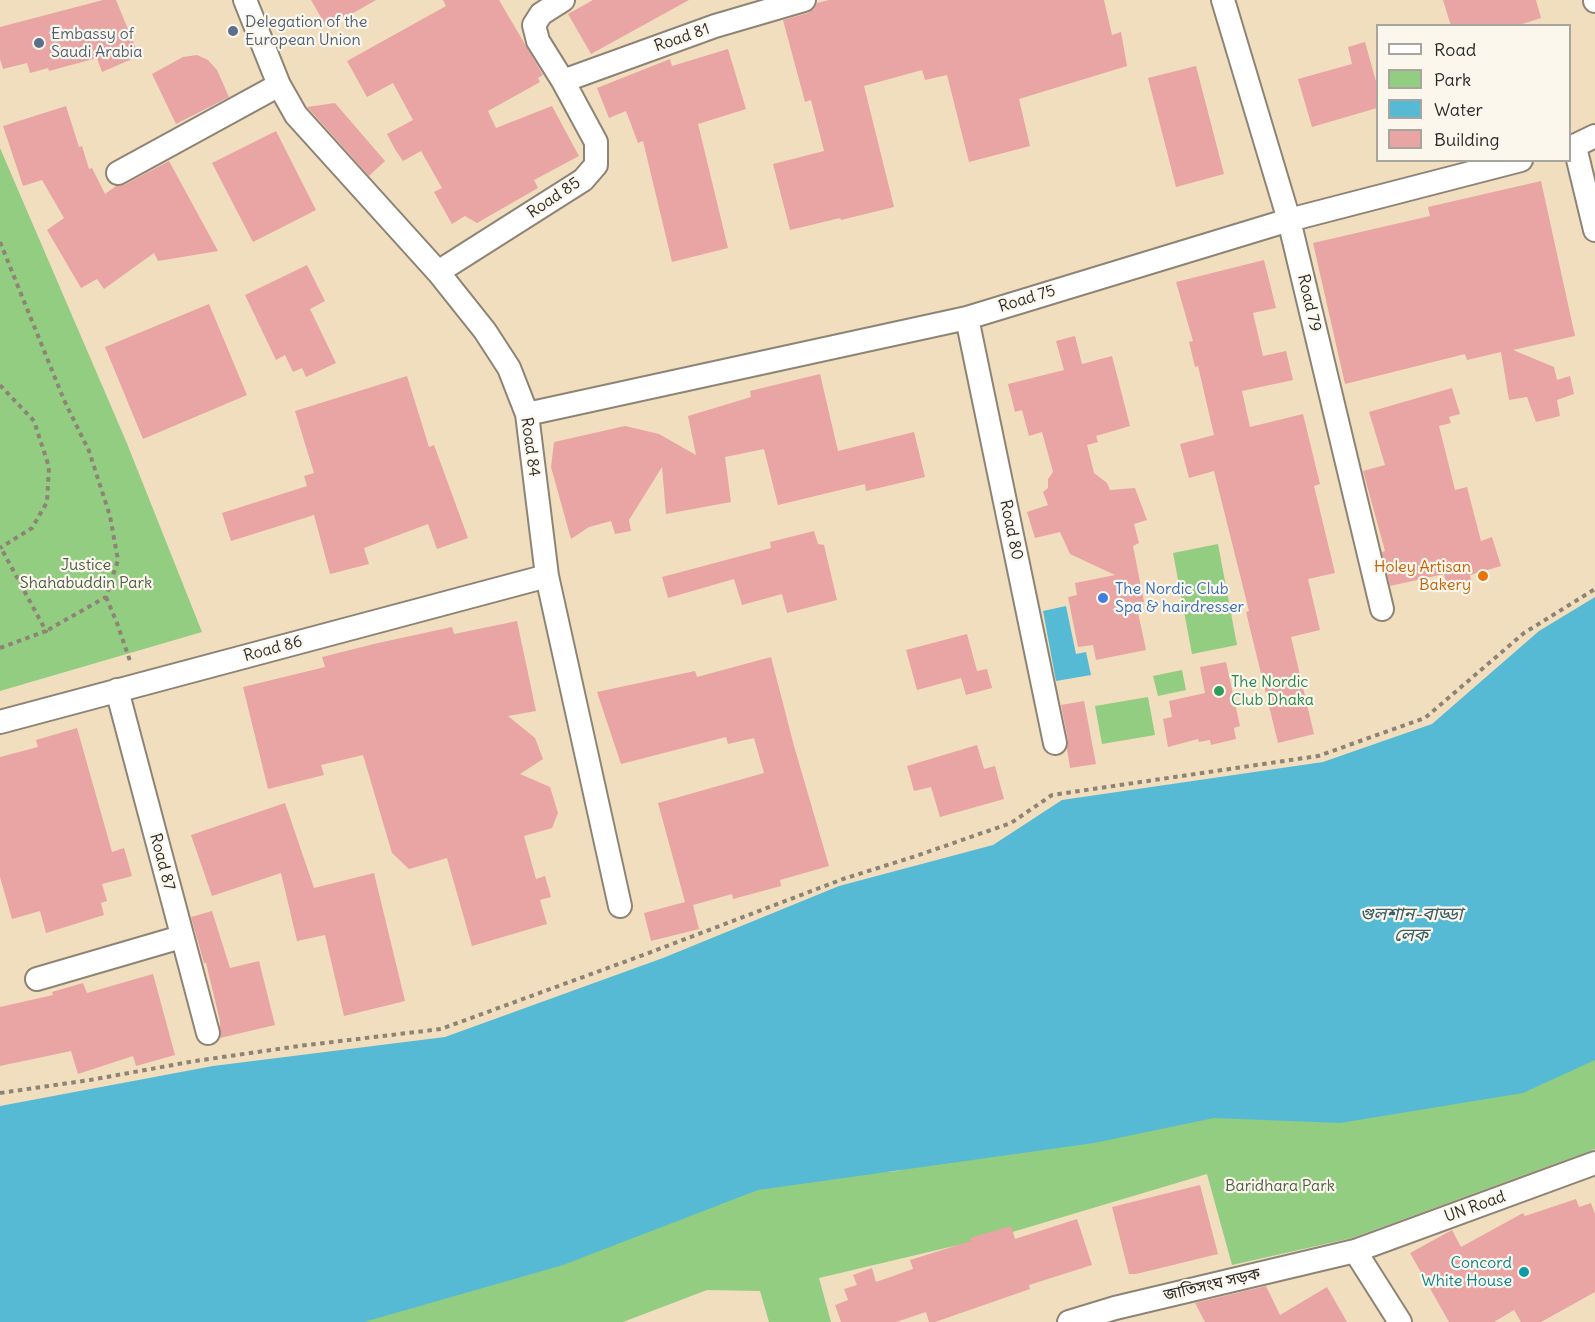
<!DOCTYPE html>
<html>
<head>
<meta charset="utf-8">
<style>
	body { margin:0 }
	#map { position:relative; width:1595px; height:1322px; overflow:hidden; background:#f1debf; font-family:Delius,sans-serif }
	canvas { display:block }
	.legend { position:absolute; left:1376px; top:24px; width:195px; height:138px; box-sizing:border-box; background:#fbf7ec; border:2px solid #a8a59f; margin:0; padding:8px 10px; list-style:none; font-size:18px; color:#2b2b2b }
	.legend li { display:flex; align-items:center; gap:12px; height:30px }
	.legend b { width:30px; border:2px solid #a8a59f }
</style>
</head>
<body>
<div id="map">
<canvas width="1595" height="1322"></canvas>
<ul class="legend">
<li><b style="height:8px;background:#fff"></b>Road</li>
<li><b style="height:16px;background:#92cd81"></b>Park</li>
<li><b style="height:16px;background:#56bad5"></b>Water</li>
<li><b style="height:16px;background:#e8a5a3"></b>Building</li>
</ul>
</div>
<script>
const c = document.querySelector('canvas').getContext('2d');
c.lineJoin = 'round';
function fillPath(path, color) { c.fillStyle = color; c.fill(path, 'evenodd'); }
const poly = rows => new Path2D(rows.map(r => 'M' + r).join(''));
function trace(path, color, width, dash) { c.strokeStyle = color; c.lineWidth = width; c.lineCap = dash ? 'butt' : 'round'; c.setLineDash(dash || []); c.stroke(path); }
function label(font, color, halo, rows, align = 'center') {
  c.font = font + ' Delius,"Noto Sans Bengali",sans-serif'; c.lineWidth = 4.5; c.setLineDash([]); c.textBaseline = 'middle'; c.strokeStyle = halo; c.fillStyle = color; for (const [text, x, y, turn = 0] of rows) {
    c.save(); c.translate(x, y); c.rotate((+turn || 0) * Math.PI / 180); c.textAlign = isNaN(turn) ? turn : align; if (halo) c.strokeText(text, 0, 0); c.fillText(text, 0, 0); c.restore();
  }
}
fillPath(poly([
	[0,148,126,441,202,632,0,691],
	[1218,544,1237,645,1192,654,1173,553],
	[1182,670,1186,690,1158,696,1153,676],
	[1148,697,1155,735,1102,744,1095,706],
	[1595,1034,1595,1149,1352,1238,1232,1265,1207,1174,1009,1233,819,1278,831,1322,769,1322,760,1291,707,1290,623,1322,351,1322,750,1188,830,1177,897,1171,920,1165]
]), '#92cd81');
fillPath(poly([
	[1595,597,1595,1060,1523,1093,1340,1123,1214,1118,1094,1143,758,1190,563,1265,364,1322,0,1322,0,1106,213,1066,445,1037,663,958,839,886,993,845,1062,800,1323,762,1432,724,1539,631],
	[1066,606,1076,654,1086,652,1091,675,1056,681,1043,611]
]), '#56bad5');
fillPath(poly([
	[103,0,116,0,139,56,102,72,97,58,49,71,48,68,30,73,27,63,3,69,0,59,0,27],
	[311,0,376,0,327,28],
	[443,0,499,0,543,75,538,78,540,82,488,111,496,128,552,106,579,156,534,180,538,188,477,223,465,216,452,224,434,192,442,188,421,151,403,161,396,151,387,134,413,120,393,83,367,97,347,61,446,6],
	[593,0,689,0,591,54,568,14],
	[829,0,1104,0,1112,35,1121,32,1127,66,1019,99,1030,146,969,162,947,75,925,80,922,70,864,86,894,207,841,220,840,218,790,230,773,164,824,151,811,100,805,102,783,20,808,13,814,9,817,3],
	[1443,0,1536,0,1541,18,1516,26,1451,26],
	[1365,42,1377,85,1377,108,1312,127,1298,79,1352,64,1348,47],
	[728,49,746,109,698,124,728,248,672,262,643,141,638,143,626,111,609,118,597,88,670,59,672,66],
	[197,55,208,60,217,70,229,97,176,124,152,74,183,57],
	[1196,66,1224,174,1176,187,1148,78],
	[335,103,385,161,369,176,307,107],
	[66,106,79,147,82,146,89,169,92,168,105,194,116,186,124,185,169,161,218,251,158,261,154,253,104,289,97,279,81,288,47,230,64,218,42,180,23,186,3,126],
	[276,131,316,210,253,242,212,163],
	[1541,181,1575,336,1513,350,1554,367,1557,380,1570,376,1574,394,1557,400,1560,416,1536,422,1527,397,1509,400,1501,352,1467,360,1465,354,1345,384,1313,243,1430,216,1428,207],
	[1264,260,1276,308,1253,313,1263,356,1286,351,1293,380,1242,391,1250,427,1303,414,1320,484,1314,486,1335,573,1308,579,1320,630,1291,637,1314,734,1278,743,1246,612,1249,611,1214,471,1189,478,1180,444,1214,435,1198,366,1195,367,1189,342,1193,341,1176,282],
	[307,265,325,301,310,309,336,363,306,377,302,368,293,372,285,355,276,360,245,295],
	[209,304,247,395,143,439,105,347],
	[1075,336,1082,364,1112,356,1130,426,1096,436,1098,442,1087,445,1094,473,1107,483,1110,490,1135,488,1147,520,1134,524,1139,543,1133,546,1144,602,1136,603,1146,650,1096,660,1093,645,1078,647,1068,597,1077,595,1075,583,1115,575,1070,554,1060,532,1035,538,1027,512,1048,505,1043,492,1048,488,1048,479,1053,472,1042,432,1029,436,1022,410,1015,412,1008,384,1064,370,1056,341],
	[820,374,838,451,914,432,925,477,866,491,865,484,778,505,764,449,725,457,731,502,666,514,662,467,629,520,631,531,615,534,611,521,589,527,571,539,551,467,554,442,625,426,659,434,696,455,688,416,751,397,750,391],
	[407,376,429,447,434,445,468,538,437,549,428,524,364,548,369,564,330,574,314,515,231,541,222,513,307,486,304,476,314,473,295,411],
	[1452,388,1460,414,1449,417,1451,423,1439,426,1455,490,1467,487,1481,541,1492,537,1501,566,1470,575,1471,581,1448,588,1444,574,1390,586,1382,552,1385,551,1363,471,1385,465,1369,412],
	[814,531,818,544,824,545,837,600,787,613,782,594,742,605,734,579,668,598,662,577,771,548,770,542],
	[517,621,536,711,508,716,535,738,543,759,520,774,550,787,558,813,552,828,524,836,536,879,545,876,551,897,540,900,547,924,472,946,447,858,409,869,392,853,363,755,321,765,324,775,268,789,243,687,325,667,322,657,378,643,452,627,454,634],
	[967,634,977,671,987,669,992,688,966,695,961,678,917,690,906,650],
	[771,657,794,746,829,866,780,880,781,886,733,899,732,894,693,905,699,929,651,941,644,913,685,902,658,803,764,773,754,738,728,744,726,737,621,764,597,692,695,671,697,677],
	[1226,662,1240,726,1234,728,1236,739,1211,745,1210,740,1199,742,1198,739,1168,747,1163,719,1172,717,1169,701,1205,693,1200,667],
	[1084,701,1096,764,1070,768,1067,749,1068,740,1061,705],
	[77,728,112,852,124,848,132,876,102,884,107,901,101,903,104,915,46,933,40,911,12,919,0,877,0,757,38,747,36,740],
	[977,745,984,769,995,766,1004,799,940,817,931,787,914,791,907,766],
	[285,803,314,888,374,873,405,1001,344,1016,325,935,297,941,281,873,212,896,191,835],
	[212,911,230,968,259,961,275,1025,220,1038,220,1021,206,963,204,963,191,917],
	[153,974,175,1055,136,1066,133,1056,78,1074,71,1051,0,1066,0,1007,53,995,52,992,83,983,87,993],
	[1200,1185,1218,1254,1136,1274,1129,1274,1112,1207],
	[1576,1199,1579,1207,1591,1203,1595,1214,1595,1292,1541,1322,1521,1322,1514,1310,1494,1322,1449,1322,1410,1253,1452,1230,1461,1247,1523,1213,1525,1216],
	[1077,1219,1092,1265,1029,1285,1030,1289,935,1322,929,1322,926,1312,896,1322,841,1322,835,1305,848,1300,844,1289,857,1285,853,1275,872,1268,876,1282,913,1269,910,1260,971,1241,970,1238,1011,1226,1015,1239],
	[1266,1286,1280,1315,1327,1287,1347,1322,1205,1322,1195,1303]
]), '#e8a5a3');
const minor = poly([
	[245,0,279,85,296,115,438,272,485,331,509,368,527,414,547,576,620,906],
	[1223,0,1289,220,1382,609],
	[1595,0,1595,1],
	[563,81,715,26,804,0],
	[1575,147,1595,230],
	[1570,148,1595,136],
	[118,173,279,85],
	[438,272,583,180,596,165,596,142,563,81,538,41,534,25,541,14,563,0],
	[967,318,1055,743],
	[527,414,967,318,1289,220,1521,160],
	[117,690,208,1033],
	[0,722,547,576],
	[37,979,181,937],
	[1355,1251,1400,1322],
	[1069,1322,1115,1308,1355,1251,1595,1163]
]);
trace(minor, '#8e8475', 26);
trace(poly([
	[0,242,64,400,89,451,110,516,118,560,106,597,46,631],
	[0,385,34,421,49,467,47,502,32,528,0,548],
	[106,597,117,623,131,664],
	[0,648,46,631,1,548],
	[0,1093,90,1080,195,1061,299,1046,441,1029,646,954,843,879,916,856,1011,823,1052,795,1318,756,1425,718,1524,633,1595,589]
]), '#8e8475', 4, [4.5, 4.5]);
trace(minor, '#fff', 22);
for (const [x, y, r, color] of [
	[233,31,6,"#5c6f8a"],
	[39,43,6,"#5c6f8a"],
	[1483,576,6,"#e8710a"],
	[1103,598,6,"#3f7fe0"],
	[1219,691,6,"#2e9e5b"],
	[1524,1272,6,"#0f9aa8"]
]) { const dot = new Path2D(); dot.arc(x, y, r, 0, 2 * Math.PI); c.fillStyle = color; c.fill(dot); trace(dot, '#fbf7ec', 2); }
label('16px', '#4e5e75', '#fbf7ec', [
	["Delegation of the",245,22],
	["European Union",245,40],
	["Embassy of",51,34],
	["Saudi Arabia",51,52]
], 'left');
label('16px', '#2b2b2b', '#fbf7ec', [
	["Road 81",682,38,-19],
	["Road 85",554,198,-34],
	["Road 75",1027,299,-17],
	["Road 79",1309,303,77],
	["Road 84",530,447,82],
	["Road 80",1011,530,78],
	["Road 86",273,649,-15],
	["Road 87",162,862,75],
	["UN Road",1475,1207,-20],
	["জাতিসংঘ সড়ক",1212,1285,-13]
]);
label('16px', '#4a5c45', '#fbf7ec', [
	["Justice",86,565],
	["Shahabuddin Park",86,583],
	["Baridhara Park",1280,1186]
]);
label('16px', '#c56008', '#fbf7ec', [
	["Holey Artisan",1471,567],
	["Bakery",1471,585]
], 'right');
label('16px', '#366cbe', '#fbf7ec', [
	["The Nordic Club",1115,589],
	["Spa & hairdresser",1115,607]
], 'left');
label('16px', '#27864d', '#fbf7ec', [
	["The Nordic",1231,682],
	["Club Dhaka",1231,700]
], 'left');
label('16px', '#0d838f', '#fbf7ec', [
	["Concord",1512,1263],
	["White House",1512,1281]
], 'right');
label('italic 18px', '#3a5d66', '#fbf7ec', [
	["গুলশান-বাড্ডা",1411,915],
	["লেক",1411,936]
]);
</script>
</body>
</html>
